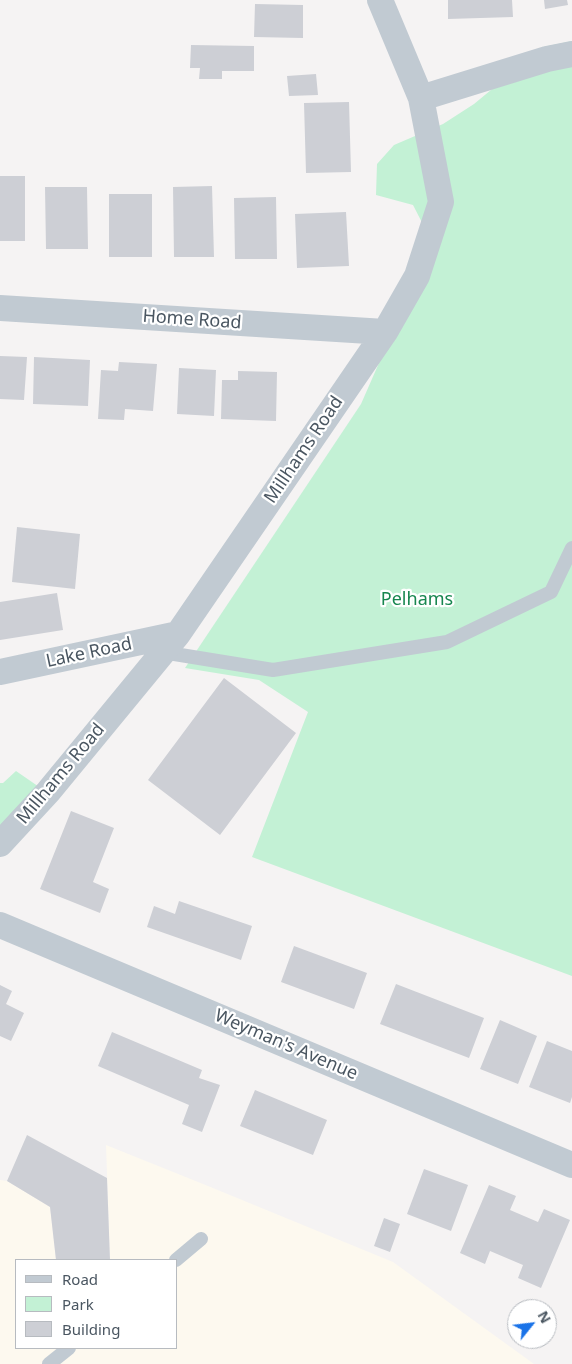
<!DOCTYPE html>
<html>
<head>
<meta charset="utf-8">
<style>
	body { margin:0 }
	#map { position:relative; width:572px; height:1364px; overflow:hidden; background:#f5f3f3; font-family:"Noto Sans",sans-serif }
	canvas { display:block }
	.legend { position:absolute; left:15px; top:1259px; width:162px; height:90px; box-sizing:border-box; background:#fff; border:1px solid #b7bbc0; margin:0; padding:6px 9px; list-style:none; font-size:15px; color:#4a5661 }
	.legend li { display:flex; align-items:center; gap:10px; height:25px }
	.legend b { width:25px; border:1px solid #b7bbc0 }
	.north { position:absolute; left:507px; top:1299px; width:50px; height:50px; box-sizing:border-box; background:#fff; border:1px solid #b7bbc0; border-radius:50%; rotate:61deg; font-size:14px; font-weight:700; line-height:20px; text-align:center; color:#4a5661 }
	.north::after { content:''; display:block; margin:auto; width:18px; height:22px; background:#1a73e8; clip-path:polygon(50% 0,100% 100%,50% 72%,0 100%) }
</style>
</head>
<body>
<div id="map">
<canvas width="572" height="1364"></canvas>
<ul class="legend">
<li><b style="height:6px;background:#c1cad2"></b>Road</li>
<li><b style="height:14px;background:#c3f1d5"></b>Park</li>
<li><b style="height:14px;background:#cdcfd5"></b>Building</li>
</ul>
<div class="north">N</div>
</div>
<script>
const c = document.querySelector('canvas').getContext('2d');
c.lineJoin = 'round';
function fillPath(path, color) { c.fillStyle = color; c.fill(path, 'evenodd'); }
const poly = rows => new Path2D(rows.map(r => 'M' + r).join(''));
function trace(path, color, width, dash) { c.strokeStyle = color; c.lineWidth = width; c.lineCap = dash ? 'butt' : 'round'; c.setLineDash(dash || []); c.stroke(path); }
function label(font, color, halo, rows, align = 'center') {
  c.font = font + ' "Noto Sans",sans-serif'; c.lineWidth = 4.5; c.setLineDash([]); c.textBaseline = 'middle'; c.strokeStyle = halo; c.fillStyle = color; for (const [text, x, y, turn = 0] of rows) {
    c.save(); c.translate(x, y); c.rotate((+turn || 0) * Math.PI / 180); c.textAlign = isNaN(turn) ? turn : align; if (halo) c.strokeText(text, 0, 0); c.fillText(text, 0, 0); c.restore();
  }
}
fillPath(poly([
	[106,1145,208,1186,393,1262,534,1364,0,1364,0,1180,7,1181,50,1207,56,1260,16,1260,16,1348,176,1348,176,1260,110,1260]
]), '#fdf9ef');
fillPath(poly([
	[572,41,572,976,252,857,308,712,259,680,185,668,361,404,432,242,413,205,376,195,377,164,394,145,443,124,474,104,543,47],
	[16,771,45,791,0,841,0,783,3,783]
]), '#c3f1d5');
fillPath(poly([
	[448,0,512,0,513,17,448,19],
	[544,0,567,0,568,5,545,9],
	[255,4,303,5,303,38,254,37],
	[191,45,254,46,254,71,222,71,222,79,199,79,200,68,190,68],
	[316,74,318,95,289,96,287,76],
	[349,102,351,172,306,173,304,103],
	[0,176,25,176,25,241,0,241],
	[212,186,214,257,174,257,173,187],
	[45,187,87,187,88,249,46,249],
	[109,194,152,194,152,257,109,257],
	[276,197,277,259,235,259,234,198],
	[346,212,349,266,297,268,295,214],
	[0,356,27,357,24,400,0,399],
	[34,357,90,360,88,406,33,404],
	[119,362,157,364,153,411,125,409,124,420,98,419,101,370,118,371],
	[179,368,216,370,214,416,177,414],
	[238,371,277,372,276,421,221,419,222,380,238,380],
	[17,527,80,534,75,589,12,582],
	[57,593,63,630,0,640,0,602],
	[224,678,296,733,220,835,148,780],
	[71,811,114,828,93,882,109,889,100,913,40,889],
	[179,901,252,926,241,960,147,927,154,906,175,914],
	[294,946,367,973,354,1009,281,982],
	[396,984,484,1018,469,1058,380,1024],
	[0,985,12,991,6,1004,24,1013,11,1041,0,1036],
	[500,1020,537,1036,518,1084,480,1069],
	[112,1032,202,1070,199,1078,220,1085,202,1132,182,1124,189,1105,98,1066],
	[547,1041,572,1051,572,1097,570,1103,529,1087],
	[255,1090,327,1120,313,1155,240,1126],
	[27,1135,107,1178,110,1260,56,1260,50,1207,7,1181],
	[424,1169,468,1185,451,1231,407,1214],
	[489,1185,516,1196,510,1210,538,1222,544,1209,570,1220,541,1288,518,1278,523,1265,490,1251,485,1264,460,1253],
	[384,1218,400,1224,390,1252,374,1246]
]), '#cdcfd5');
trace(poly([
	[162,652,273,670,447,642,551,592,572,548],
	[176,1260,201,1239],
	[49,1364,69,1348]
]), '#c1cad2', 14);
trace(poly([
	[421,98,547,59,572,54],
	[0,308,385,332],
	[0,672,178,634],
	[0,844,48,792,178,634,385,332,417,276,441,202,421,98,380,0],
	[0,925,572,1165]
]), '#c1cad2', 26);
label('18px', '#4a5661', '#fff', [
	["Home Road",192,320,4],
	["Millhams Road",304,450,-56],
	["Lake Road",89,653,-12],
	["Millhams Road",61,774,-50],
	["Weyman's Avenue",286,1045,23]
]);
label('18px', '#17864f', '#fff', [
	["Pelhams",417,600]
]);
</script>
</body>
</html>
